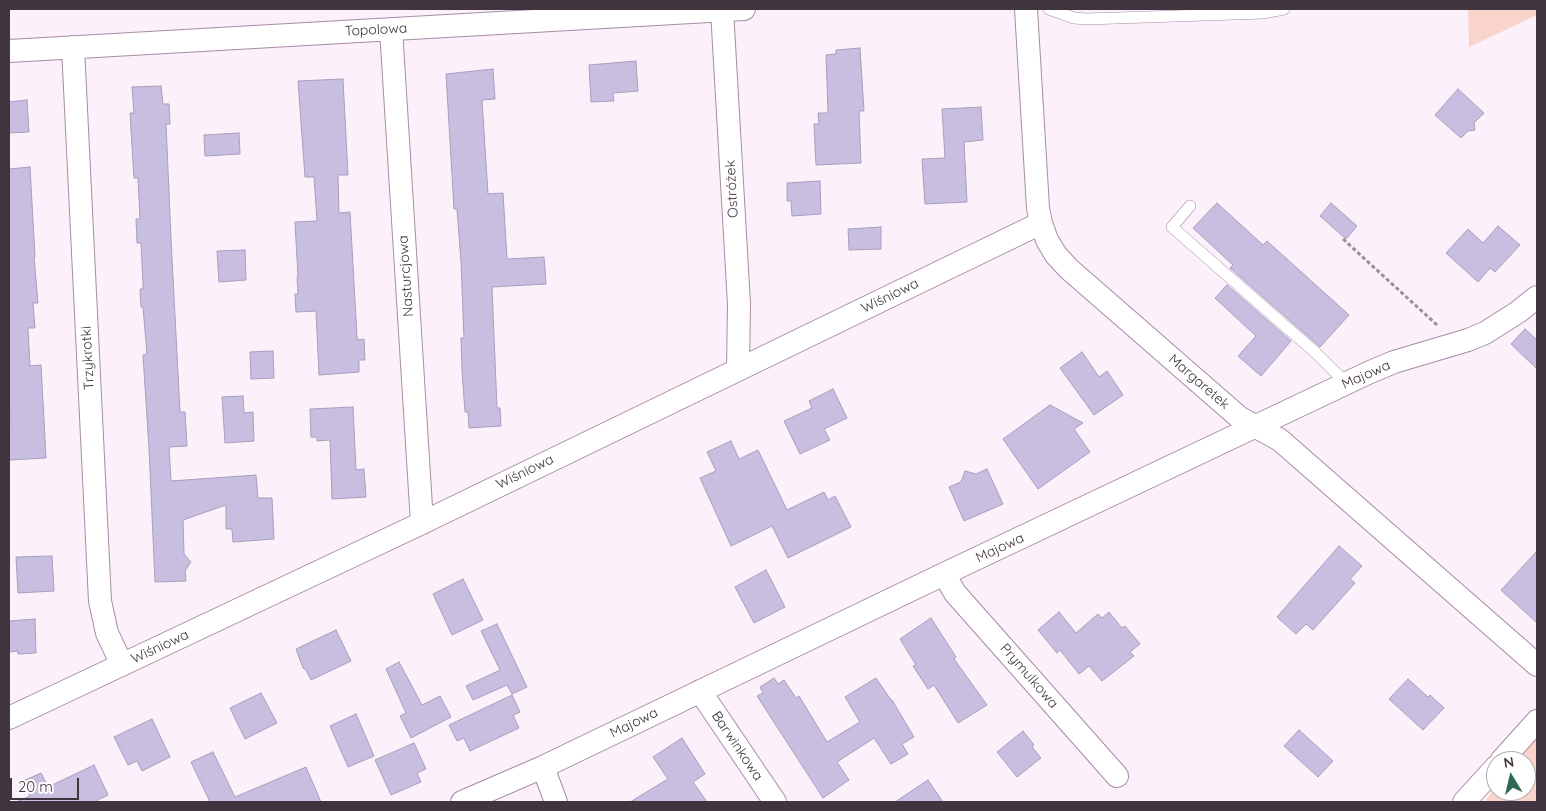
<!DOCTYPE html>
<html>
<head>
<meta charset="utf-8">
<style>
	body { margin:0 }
	#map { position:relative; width:1546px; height:811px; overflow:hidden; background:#fcf0fb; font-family:Quicksand,sans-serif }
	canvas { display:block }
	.frame { position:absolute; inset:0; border:10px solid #40343e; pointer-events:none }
	.north { position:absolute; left:1486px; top:751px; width:50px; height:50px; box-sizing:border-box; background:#fff; border:1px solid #b3aeb2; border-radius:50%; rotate:351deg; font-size:14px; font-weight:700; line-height:20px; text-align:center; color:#40343e }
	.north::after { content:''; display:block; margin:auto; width:18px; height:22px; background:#2d6954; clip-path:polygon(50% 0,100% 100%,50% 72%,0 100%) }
	.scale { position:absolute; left:10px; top:778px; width:69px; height:22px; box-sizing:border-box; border:2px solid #40343e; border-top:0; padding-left:6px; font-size:15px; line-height:18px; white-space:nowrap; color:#40343e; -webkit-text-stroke:4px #fff; paint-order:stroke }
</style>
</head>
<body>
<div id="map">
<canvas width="1546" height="811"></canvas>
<div class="frame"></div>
<div class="north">N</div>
<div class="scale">20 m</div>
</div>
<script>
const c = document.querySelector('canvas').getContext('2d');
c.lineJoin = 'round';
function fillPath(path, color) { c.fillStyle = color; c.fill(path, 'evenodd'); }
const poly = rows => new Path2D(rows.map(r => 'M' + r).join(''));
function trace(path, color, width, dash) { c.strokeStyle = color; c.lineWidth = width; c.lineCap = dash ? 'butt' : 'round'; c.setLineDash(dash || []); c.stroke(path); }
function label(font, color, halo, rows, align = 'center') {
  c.font = font + ' Quicksand,sans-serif'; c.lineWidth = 4.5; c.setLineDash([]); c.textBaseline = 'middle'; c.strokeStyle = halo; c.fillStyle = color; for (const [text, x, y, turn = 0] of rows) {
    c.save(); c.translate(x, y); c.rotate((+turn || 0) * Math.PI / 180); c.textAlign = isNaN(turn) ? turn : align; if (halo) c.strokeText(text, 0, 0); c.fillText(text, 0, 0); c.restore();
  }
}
fillPath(poly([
	[1468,9,1537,9,1537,15,1469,47],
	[1537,737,1537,802,1489,802,1486,800,1496,787,1496,791,1526,791,1526,761,1517,761]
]), '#f9d4ca');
const building = poly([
	[860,48,864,111,859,111,861,163,816,165,814,124,819,124,818,113,828,113,826,55,836,54,836,50,860,48],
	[636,61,638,91,613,93,614,101,591,102,589,65,636,61],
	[493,69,495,99,482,100,488,194,503,193,507,259,544,257,546,284,492,287,497,408,500,408,501,426,469,428,468,412,465,412,462,371,461,338,464,338,461,262,457,209,454,209,446,74,493,69],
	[343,79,348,175,338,175,339,213,350,212,357,337,358,340,364,339,365,360,359,360,359,372,319,375,316,311,296,312,295,294,298,294,297,277,298,277,295,222,317,221,314,177,305,177,298,81,343,79],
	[161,86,163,104,169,104,170,124,166,124,171,238,180,412,185,412,187,446,169,447,171,481,256,475,258,498,272,498,274,539,233,542,232,529,226,529,226,505,183,520,184,554,191,562,185,571,186,581,155,582,149,448,143,355,147,354,143,307,141,307,140,289,143,289,143,284,141,243,137,243,136,219,140,219,138,178,134,178,130,113,134,113,132,87,161,86],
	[1458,89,1484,113,1474,123,1475,130,1468,131,1461,138,1435,115,1458,89],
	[27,100,29,132,9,133,9,102,27,100],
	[981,107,983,140,964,142,967,202,925,204,922,159,945,158,942,109,981,107],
	[239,133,240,154,205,156,204,135,239,133],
	[30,167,35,257,34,257,38,303,33,303,35,328,28,328,30,366,41,365,46,458,9,460,9,425,10,425,9,392,9,169,30,167],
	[820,181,821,214,792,216,791,201,787,201,787,183,820,181],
	[1217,203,1263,245,1267,241,1349,315,1320,347,1230,268,1233,265,1193,228,1217,203],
	[1331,203,1357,226,1346,239,1320,216,1331,203],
	[1498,226,1520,245,1495,272,1490,268,1478,282,1446,253,1468,229,1483,243,1498,226],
	[881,227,881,249,849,250,848,229,881,227],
	[245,250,246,280,219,282,217,251,245,250],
	[1227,285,1291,341,1261,376,1238,356,1256,336,1215,298,1227,285],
	[1525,329,1537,340,1537,369,1511,344,1525,329],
	[273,351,274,378,251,379,250,352,273,351],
	[1082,352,1099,377,1107,371,1123,395,1094,415,1060,368,1082,352],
	[833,389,847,418,824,429,830,440,800,454,784,421,812,408,809,401,833,389],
	[243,396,244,413,253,412,254,441,225,443,222,397,243,396],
	[1050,405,1083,423,1074,429,1090,452,1038,489,1003,439,1050,405],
	[353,407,356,470,364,469,366,497,332,499,330,440,317,441,317,437,311,437,310,409,353,407],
	[731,441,739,459,758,450,787,510,824,492,828,500,835,496,851,527,788,558,772,526,731,546,700,478,716,471,707,452,731,441],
	[987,469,1003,504,964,521,949,487,961,482,965,471,976,474,987,469],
	[1339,546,1362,566,1350,579,1355,583,1313,630,1306,624,1296,634,1277,617,1339,546],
	[1537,551,1537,623,1501,590,1537,551],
	[52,556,54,591,18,593,16,557,52,556],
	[766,570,785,607,754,623,735,587,766,570],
	[463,579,483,620,452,635,433,594,463,579],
	[1059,612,1076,633,1098,614,1102,618,1109,612,1122,628,1125,626,1140,644,1130,652,1134,656,1102,681,1089,666,1079,674,1060,650,1057,653,1038,630,1059,612],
	[931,618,956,657,954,659,987,705,958,723,934,685,928,689,913,666,916,665,900,639,931,618],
	[35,619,36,653,18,654,18,651,9,652,9,621,35,619],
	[497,624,527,687,512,694,507,685,473,700,466,686,500,670,481,631,497,624],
	[336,630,351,661,311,680,306,670,303,668,296,649,336,630],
	[399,662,422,705,440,696,451,717,411,738,400,716,406,713,386,669,399,662],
	[774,678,778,684,784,680,796,698,799,696,827,742,860,722,845,697,876,678,891,700,892,700,914,737,902,744,908,754,891,764,874,738,837,762,849,780,823,798,757,696,763,693,760,687,774,678],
	[1408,679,1428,697,1430,695,1444,708,1423,730,1389,699,1408,679],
	[261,693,277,723,245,739,230,708,261,693],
	[512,695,520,712,513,715,519,728,470,751,464,738,457,741,449,725,512,695],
	[356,714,374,756,348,767,330,726,356,714],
	[152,719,170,757,142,771,137,761,128,765,114,737,152,719],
	[1299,730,1333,761,1318,777,1284,746,1299,730],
	[1023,731,1034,745,1032,747,1041,758,1017,777,997,752,1023,731],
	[682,738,705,774,693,782,707,802,630,802,668,779,653,757,682,738],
	[414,743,426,769,417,773,421,782,391,795,375,760,414,743],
	[213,752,235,797,306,767,321,802,210,802,191,762,213,752],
	[94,765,108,795,94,802,16,802,30,796,23,781,41,773,48,787,94,765],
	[928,780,943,802,895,802,928,780]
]);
fillPath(building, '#c8bfe0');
trace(building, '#a79ebe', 1);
const service = poly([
	[1049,9,1074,18,1087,19,1263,13,1284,9],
	[1190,206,1172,227,1316,353,1346,383]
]);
const minor = poly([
	[1026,9,1038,208,1041,223,1047,240,1056,255,1069,269,1240,418,1280,440,1537,665],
	[722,10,739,304,738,369],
	[391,29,422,523],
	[73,47,100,601,107,633,122,665],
	[9,51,744,9],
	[944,574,955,593,1117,776],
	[700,691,775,802],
	[9,718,422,523,1041,223],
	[1501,761,1537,721],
	[543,767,556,802],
	[462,802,543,767,944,574,1368,373,1394,362,1468,340,1485,333,1518,312,1537,297],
	[1464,802,1496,767]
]);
trace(service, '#a78ca4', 12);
trace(minor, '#a78ca4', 24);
trace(poly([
	[1343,239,1437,325]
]), '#9c909b', 3, [4, 2.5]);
trace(service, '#fff', 11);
trace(minor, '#fff', 22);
label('14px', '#40343e', '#fff', [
	["Topolowa",376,30,-3],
	["Ostróżek",732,189,-93],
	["Nasturcjowa",406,276,-94],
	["Wiśniowa",890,296,-26],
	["Trzykrotki",88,358,-93],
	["Majowa",1366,375,-24],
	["Margaretek",1199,382,41],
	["Wiśniowa",525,472,-26],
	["Majowa",1000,548,-25],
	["Wiśniowa",160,647,-25],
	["Prymulkowa",1029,676,49],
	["Majowa",634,723,-26],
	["Barwinkowa",737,746,56]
]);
</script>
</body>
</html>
